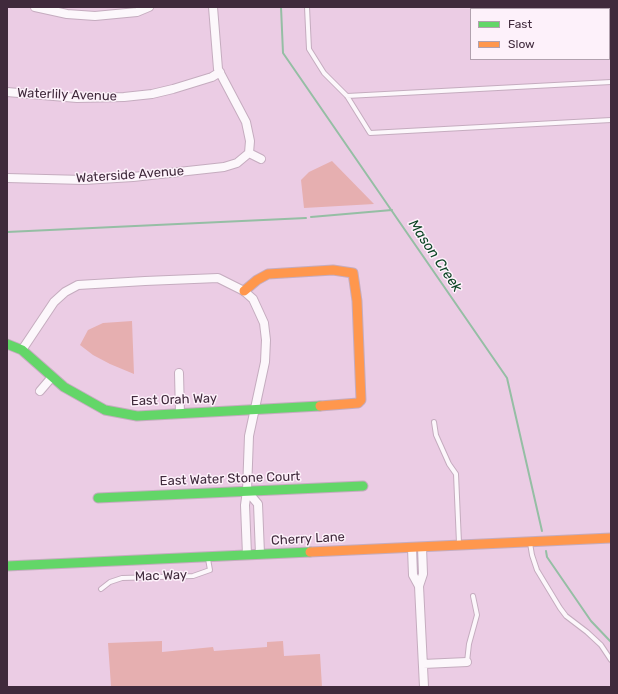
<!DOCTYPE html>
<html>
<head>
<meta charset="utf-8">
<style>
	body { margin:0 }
	#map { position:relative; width:618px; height:694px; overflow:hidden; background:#ebcce4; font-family:Rubik,sans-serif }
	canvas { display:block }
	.frame { position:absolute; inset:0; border:8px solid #402a3c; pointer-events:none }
	.legend { position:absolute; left:470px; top:8px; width:140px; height:52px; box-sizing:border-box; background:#fdf1fa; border:1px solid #b1a1ae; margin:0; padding:5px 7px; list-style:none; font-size:12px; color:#402a3c }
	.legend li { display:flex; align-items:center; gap:8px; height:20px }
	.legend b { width:20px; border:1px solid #b1a1ae }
</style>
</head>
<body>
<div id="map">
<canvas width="618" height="694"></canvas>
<div class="frame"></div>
<ul class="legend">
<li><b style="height:5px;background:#63d668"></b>Fast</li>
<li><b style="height:5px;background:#ff974d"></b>Slow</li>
</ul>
</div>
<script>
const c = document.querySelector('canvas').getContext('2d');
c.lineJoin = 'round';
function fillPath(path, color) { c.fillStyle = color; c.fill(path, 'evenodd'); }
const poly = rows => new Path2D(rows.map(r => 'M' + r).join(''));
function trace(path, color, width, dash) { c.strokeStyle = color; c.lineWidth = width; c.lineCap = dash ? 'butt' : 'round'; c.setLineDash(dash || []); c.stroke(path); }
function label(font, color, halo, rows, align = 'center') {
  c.font = font + ' Rubik,sans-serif'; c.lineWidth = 3; c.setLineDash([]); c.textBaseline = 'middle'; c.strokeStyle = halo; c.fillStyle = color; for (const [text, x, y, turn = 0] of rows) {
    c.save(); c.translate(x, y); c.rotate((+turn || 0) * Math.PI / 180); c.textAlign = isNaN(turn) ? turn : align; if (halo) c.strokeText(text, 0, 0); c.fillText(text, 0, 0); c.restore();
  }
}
fillPath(poly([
	[332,161,374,204,304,208,301,180,309,172],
	[132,321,134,374,110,364,93,355,80,345,88,330,103,323],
	[162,641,162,652,213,647,214,651,267,647,267,642,283,641,284,656,320,654,322,687,104,687,111,686,108,643]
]), '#e6afb0');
trace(poly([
	[281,7,283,53,507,378,542,531],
	[311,217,392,210],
	[7,232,306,218],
	[546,551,547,557,591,621,611,642]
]), '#95bea4', 2);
const lane = poly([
	[307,7,309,49,324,73,347,96,370,133,611,120],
	[347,96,611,82],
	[434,422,436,435,449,464,456,474,459,543],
	[530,543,532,555,537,570,560,608,566,616,587,632,601,645,611,660],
	[101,589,110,582,122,578,193,576,210,570,208,559],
	[467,662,469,644,477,615,473,596]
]);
const street = poly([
	[35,7,67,14,95,16,137,12,149,7],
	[213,7,218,69,246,122,250,141,249,153],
	[7,92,77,98,124,97,152,94,173,89,212,77,220,72],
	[249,153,261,159],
	[7,178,84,180,133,177,224,167,237,163,249,153],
	[22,350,54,302,65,292,78,285,145,281,218,278,244,291,253,299,259,312,264,323,266,340,265,362,249,436,247,491],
	[179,373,180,414],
	[40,391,52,377],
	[422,547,423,574,419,586,424,687],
	[412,548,413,575,419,586],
	[247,555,245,505,247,491,258,504,260,554],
	[423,664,467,662]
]);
const fast = poly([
	[7,344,22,350,64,387,105,410,137,416,320,406],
	[98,498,363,486],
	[7,566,310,552]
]);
const slow = poly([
	[244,291,257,280,268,274,333,270,353,273,357,301,361,400,358,403,320,406],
	[310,552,611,538]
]);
trace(lane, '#c5acbf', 6);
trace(street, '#c5acbf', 10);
trace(fast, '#c5acbf', 11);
trace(slow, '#c5acbf', 11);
trace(lane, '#fcf7fb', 4);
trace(street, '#fcf7fb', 8);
trace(fast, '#63d668', 9);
trace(slow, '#ff974d', 9);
label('13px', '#402a3c', '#fdf1fa', [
	["Waterlily Avenue",67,95,2],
	["Waterside Avenue",130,175,-4],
	["East Orah Way",174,400,-2],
	["East Water Stone Court",230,479,-2],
	["Cherry Lane",308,539,-3],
	["Mac Way",161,576,-2]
]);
label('italic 14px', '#0b4424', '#fdf1fa', [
	["Mason Creek",435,256,56]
]);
</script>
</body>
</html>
